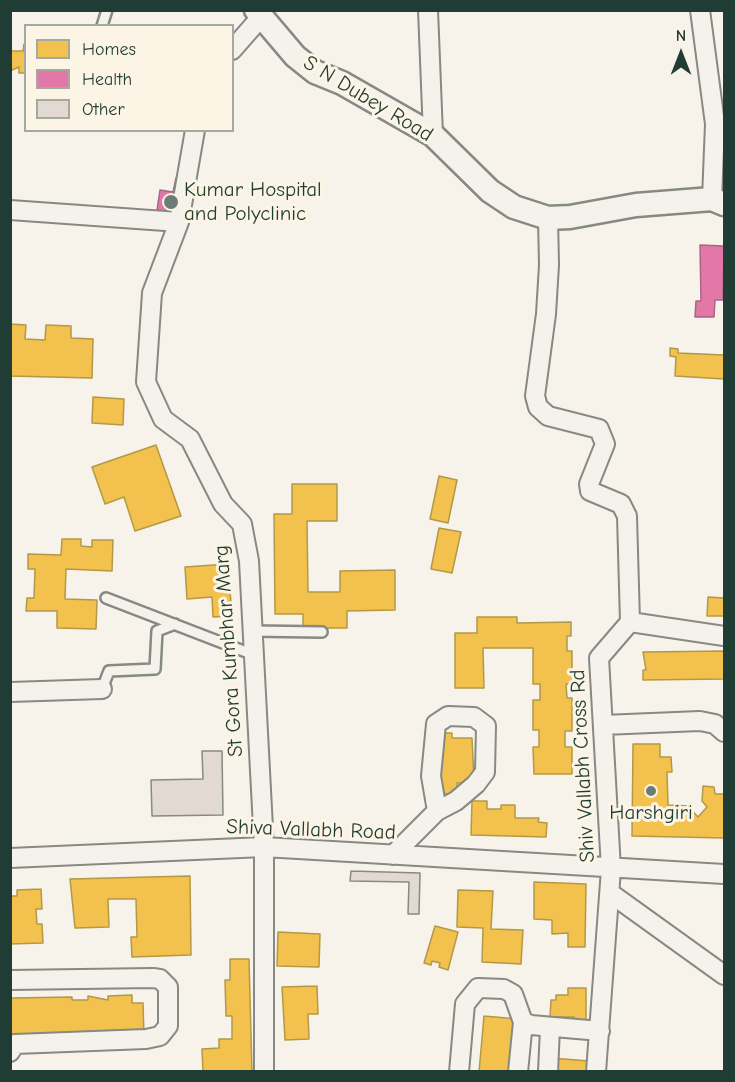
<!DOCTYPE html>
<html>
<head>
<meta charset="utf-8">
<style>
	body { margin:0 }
	#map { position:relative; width:735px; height:1082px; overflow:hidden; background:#f7f3ea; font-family:"Comic Neue",sans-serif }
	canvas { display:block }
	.frame { position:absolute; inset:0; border:12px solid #1f3d34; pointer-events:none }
	.legend { position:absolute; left:24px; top:24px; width:210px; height:108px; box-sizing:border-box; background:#fcf5e5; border:2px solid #a4ab9e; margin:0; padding:8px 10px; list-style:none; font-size:18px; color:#1f3d34 }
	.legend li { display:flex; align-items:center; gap:12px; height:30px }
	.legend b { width:30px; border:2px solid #a4ab9e }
	.north { position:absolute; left:651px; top:24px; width:60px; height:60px; -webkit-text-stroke:4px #fcf5e5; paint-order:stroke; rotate:0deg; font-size:16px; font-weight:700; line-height:24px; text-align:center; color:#1f3d34 }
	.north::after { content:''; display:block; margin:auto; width:21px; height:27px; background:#1f3d34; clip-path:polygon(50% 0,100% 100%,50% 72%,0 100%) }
</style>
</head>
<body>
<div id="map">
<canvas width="735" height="1082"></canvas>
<div class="frame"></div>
<ul class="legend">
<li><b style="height:16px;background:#f2c14e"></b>Homes</li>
<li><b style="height:16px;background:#e377a8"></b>Health</li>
<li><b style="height:16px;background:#e2d9d3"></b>Other</li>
</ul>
<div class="north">N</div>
</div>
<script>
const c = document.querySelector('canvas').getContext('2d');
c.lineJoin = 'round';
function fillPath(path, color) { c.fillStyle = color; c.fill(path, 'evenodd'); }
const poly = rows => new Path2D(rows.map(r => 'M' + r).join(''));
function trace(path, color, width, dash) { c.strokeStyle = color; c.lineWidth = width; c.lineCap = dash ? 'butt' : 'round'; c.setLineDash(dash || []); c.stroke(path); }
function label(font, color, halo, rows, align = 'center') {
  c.font = font + ' "Comic Neue",sans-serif'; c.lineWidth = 6; c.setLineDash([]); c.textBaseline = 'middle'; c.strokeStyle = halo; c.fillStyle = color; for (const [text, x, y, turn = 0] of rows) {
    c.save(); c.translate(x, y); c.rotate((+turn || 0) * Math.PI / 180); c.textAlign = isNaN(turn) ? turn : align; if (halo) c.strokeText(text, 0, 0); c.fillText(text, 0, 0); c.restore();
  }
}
const homes = poly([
	[24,44,26,73,19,73,19,67,10,71,10,51,23,51,24,44],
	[10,324,26,325,25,339,45,340,46,325,71,326,71,338,93,339,92,378,10,376,10,324],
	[670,348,678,349,678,353,724,355,724,379,675,376,676,357,670,356,670,348],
	[93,397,124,399,123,425,92,423,93,397],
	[156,445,181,516,135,531,124,497,105,504,92,467,156,445],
	[439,476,457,480,448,523,430,519,439,476],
	[292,484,337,484,337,521,307,521,308,592,340,592,340,571,395,570,395,610,347,611,347,628,303,628,303,614,275,614,274,514,292,514,292,484],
	[439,528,461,532,452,573,431,569,439,528],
	[62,539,81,539,81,546,92,547,92,540,113,540,112,571,66,569,65,599,97,600,96,629,57,628,57,611,26,611,27,598,34,598,35,569,28,569,28,554,61,555,62,539],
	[228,564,232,616,213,617,212,597,187,599,185,567,228,564],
	[708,597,724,598,724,616,707,616,708,597],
	[477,617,517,617,517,623,571,622,571,636,567,636,567,651,572,651,572,684,566,684,567,698,572,698,572,731,565,731,565,747,572,747,572,774,534,774,533,747,539,747,539,730,533,730,533,700,540,700,540,684,533,684,533,648,483,648,484,688,455,688,455,633,477,633,477,617],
	[724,651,724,679,643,680,643,670,646,670,643,652,724,651],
	[441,733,452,733,452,738,472,738,474,782,457,783,457,794,440,794,441,733],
	[633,744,660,744,660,757,671,757,672,772,667,772,668,805,688,806,698,817,707,807,702,801,703,786,714,787,715,794,724,794,724,787,724,838,632,836,633,744],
	[472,801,487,801,487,809,501,809,501,805,515,805,515,818,539,818,538,822,547,823,546,837,471,835,472,801],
	[190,876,191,955,132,957,131,937,137,937,136,899,108,899,109,927,75,928,70,879,190,876],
	[534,882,586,884,585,947,568,947,568,933,552,934,552,920,534,919,534,882],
	[41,889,42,909,36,909,37,924,42,924,43,943,10,944,10,896,17,896,17,890,41,889],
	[458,890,493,891,491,929,523,930,521,964,482,962,483,928,457,927,458,890],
	[435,926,458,932,448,970,439,967,440,963,432,961,431,965,424,963,435,926],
	[278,932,320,934,319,967,277,966,278,932],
	[230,959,249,959,252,1072,203,1072,202,1049,219,1048,219,1039,232,1039,232,1016,226,1016,225,980,230,980,230,959],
	[317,986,318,1014,308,1014,309,1039,285,1040,282,987,317,986],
	[568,988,586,988,586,1026,574,1025,574,1017,550,1017,551,1000,556,1000,556,995,568,995,568,988],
	[132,995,132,1003,143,1003,144,1036,44,1039,43,1033,28,1034,29,1039,10,1039,10,998,72,997,72,1000,88,1000,88,996,108,1000,108,996,132,995],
	[484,1016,518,1019,513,1072,479,1072,484,1016],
	[552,1058,589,1061,589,1072,551,1072,552,1058]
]);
fillPath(homes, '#f2c14e');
trace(homes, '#b39946', 1.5);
const health = poly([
	[176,178,185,179,179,214,157,210,160,190,173,192,176,178],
	[700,245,724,246,723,300,715,300,714,317,695,317,696,301,701,301,700,245]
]);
fillPath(health, '#e377a8');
trace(health, '#a86685', 1.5);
const building = poly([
	[202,751,222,751,223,815,152,816,151,780,203,779,202,751],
	[351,871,420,873,419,914,408,914,409,882,350,881,351,871]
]);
fillPath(building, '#e2d9d3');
trace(building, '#868984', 1.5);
const service = poly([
	[102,26,107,10],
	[106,598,254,655],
	[252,631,322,632],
	[102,689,109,671,155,669,157,631,175,624]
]);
const minor = poly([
	[428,10,433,135],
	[700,10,715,124,712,199],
	[232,50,261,17],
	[195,130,179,222,152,293,146,382,163,419,190,439,223,504,242,524,249,561,264,847,264,1072],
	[10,210,179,222],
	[548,218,549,265,546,314,535,396,538,407,548,416,599,429,605,444,589,484,590,491,621,504,627,516,630,622,599,658,611,869,596,1072],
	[630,622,724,636],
	[10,692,102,689],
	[603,725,700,721,715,724,724,732],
	[393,855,437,811,456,801,476,784,485,772,486,726,474,717,448,716,436,724,431,776,437,811],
	[10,858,264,847,724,874],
	[610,893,724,975],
	[10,980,153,978,160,979,168,987,168,1026,160,1036,146,1039,15,1044,10,1052],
	[459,1072,465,1004,478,988,504,989,513,994,523,1022,531,1025,600,1031],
	[518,1072,523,1022],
	[548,1072,550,1028]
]);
const tertiary = poly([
	[256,10,295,56,315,72,342,83,433,135,490,191,514,207,548,218,570,217,636,205,712,199,724,204]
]);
trace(service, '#868984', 14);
trace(minor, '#868984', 22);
trace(tertiary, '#868984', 27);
trace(service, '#f5f2ec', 9);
trace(minor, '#f5f2ec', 18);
trace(tertiary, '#f5f2ec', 22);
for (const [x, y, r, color] of [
	[171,202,8,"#6b7d74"],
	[651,791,6,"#6b7d74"]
]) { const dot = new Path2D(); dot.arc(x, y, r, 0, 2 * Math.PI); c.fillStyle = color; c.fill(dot); trace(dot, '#fcf5e5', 2); }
label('21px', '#1f3d34', '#fcf5e5', [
	["S N Dubey Road",368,99,31],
	["St Gora Kumbhar Marg",229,651,-94],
	["Shiv Vallabh Cross Rd",583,766,-93],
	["Shiva Vallabh Road",311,830,2]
]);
label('21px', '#1f3d34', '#fcf5e5', [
	["Kumar Hospital",184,190],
	["and Polyclinic",184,214],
	["Harshgiri",651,813,"center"]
], 'left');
</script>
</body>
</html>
